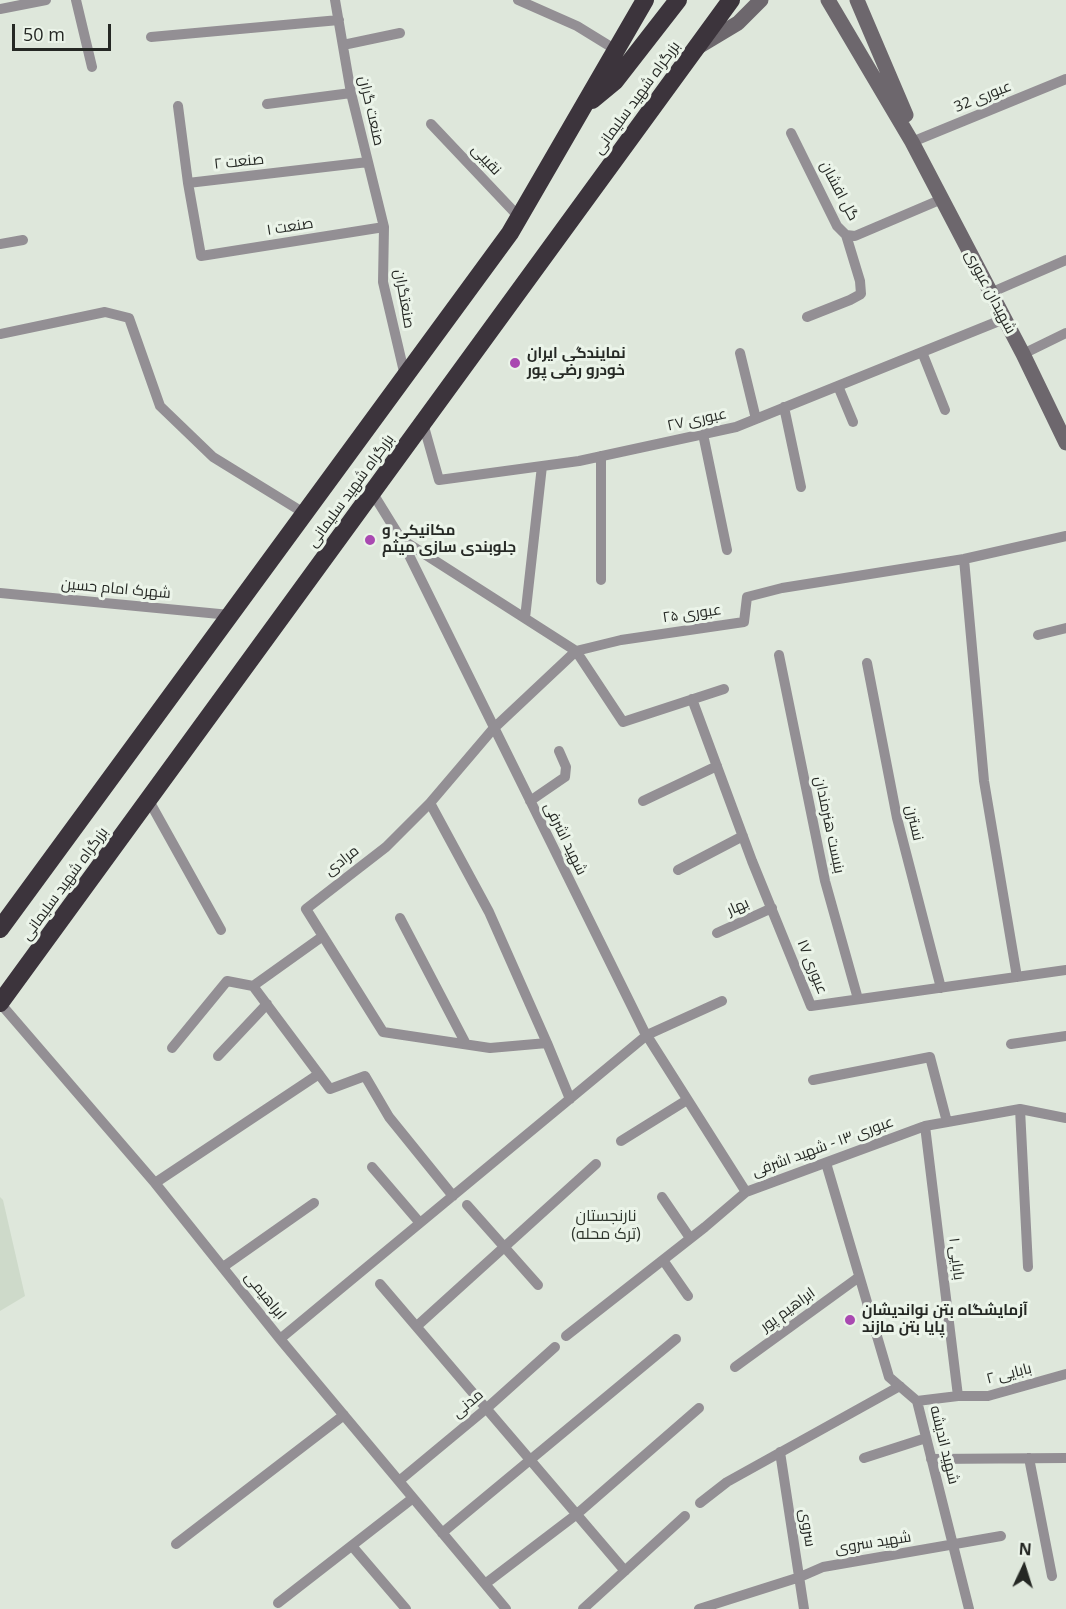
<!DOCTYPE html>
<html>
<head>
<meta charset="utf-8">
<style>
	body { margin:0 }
	#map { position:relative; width:1066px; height:1609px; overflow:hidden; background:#dee7db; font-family:"Open Sans",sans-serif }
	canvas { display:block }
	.north { position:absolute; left:994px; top:1537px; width:60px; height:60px; -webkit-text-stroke:4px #ebf4e9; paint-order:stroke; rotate:4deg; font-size:16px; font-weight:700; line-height:24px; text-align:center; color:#252824 }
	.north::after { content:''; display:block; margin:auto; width:21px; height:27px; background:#252824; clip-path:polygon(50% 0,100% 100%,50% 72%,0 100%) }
	.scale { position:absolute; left:12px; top:24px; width:99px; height:27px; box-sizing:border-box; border:3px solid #252824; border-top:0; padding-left:8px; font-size:18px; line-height:21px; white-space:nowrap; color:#252824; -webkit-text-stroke:4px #ebf4e9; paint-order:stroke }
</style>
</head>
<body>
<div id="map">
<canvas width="1066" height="1609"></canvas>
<div class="north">N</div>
<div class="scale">50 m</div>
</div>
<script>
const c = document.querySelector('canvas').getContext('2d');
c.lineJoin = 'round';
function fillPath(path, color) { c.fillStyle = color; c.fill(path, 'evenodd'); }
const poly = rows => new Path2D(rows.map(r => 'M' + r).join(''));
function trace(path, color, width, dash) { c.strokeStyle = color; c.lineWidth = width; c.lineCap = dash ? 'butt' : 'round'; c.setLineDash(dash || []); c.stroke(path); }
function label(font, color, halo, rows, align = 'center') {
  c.font = font + ' "Open Sans",Cairo,sans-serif'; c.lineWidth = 6; c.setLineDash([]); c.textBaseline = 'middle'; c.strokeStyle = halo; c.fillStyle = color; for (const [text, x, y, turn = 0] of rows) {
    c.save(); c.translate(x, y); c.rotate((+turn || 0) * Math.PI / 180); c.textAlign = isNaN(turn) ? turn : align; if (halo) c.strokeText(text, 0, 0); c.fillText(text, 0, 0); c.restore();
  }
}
fillPath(poly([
	[0,1197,3,1200,25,1296,0,1311]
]), '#cedaca');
trace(poly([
	[76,0,92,67],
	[335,0,351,93,384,227,383,282,405,376],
	[518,0,577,26,616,50],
	[0,9,46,0],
	[151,37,339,20],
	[343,45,400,33],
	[267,104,351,93],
	[178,106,188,183],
	[431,124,519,217],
	[791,133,837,226,846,235,855,236,942,199],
	[912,142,1066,79],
	[368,162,188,183,201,256,384,227],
	[0,244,23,240],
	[990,293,1066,260],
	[807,317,850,300,861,294,860,281,846,235],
	[0,334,105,312,129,318,160,406,213,457,304,513],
	[922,352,945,410],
	[740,353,756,419],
	[1023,354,1066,333],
	[838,386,853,422],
	[784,407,801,487],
	[423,423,439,480,579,461,736,427,1004,319],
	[703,434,727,550],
	[601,456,601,580],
	[372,492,401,539,644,1031,746,1192],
	[401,539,576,651,621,640,744,622,747,597,782,588,964,559,1066,536],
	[964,559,984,781,1017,977],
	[0,593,230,615],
	[525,618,542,466],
	[1038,635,1066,628],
	[779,655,825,881,858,999],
	[867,663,897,818,941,988],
	[692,699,752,861,811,1006,1066,970],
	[148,799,221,930],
	[530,801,565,777,566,767,559,751],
	[643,801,717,766],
	[430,803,489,912,547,1043,570,1099],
	[678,870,743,836],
	[400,918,466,1044],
	[717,933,772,908],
	[253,986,323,936],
	[0,1003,155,1183,280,1339,506,1609],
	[547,1043,490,1048,383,1032,306,909,386,847,430,803,493,729,576,651,623,722,724,689],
	[1011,1044,1066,1036],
	[172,1048,227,981,253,986,330,1089,365,1076,389,1117,453,1196],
	[218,1056,267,1004],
	[813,1080,930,1057,947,1122],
	[1020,1109,1028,1267],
	[925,1126,958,1396],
	[621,1141,687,1100],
	[826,1163,889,1377,917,1401,969,1609],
	[372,1167,420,1223],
	[155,1183,319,1074],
	[662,1197,690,1238],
	[467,1205,538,1285],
	[663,1260,688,1296],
	[223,1267,314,1203],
	[380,1284,625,1571],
	[417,1326,596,1164],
	[566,1336,705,1227,746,1192,925,1126,1020,1109,1066,1118],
	[280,1339,647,1035,722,1001],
	[735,1367,859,1277],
	[917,1401,958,1396,988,1396,1066,1374],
	[780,1452,804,1609],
	[864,1458,926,1438],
	[1029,1458,1052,1576],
	[931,1459,1066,1458],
	[399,1481,487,1408,555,1347],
	[700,1503,727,1482,900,1386],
	[442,1533,676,1339],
	[176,1544,344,1415],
	[352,1546,406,1609],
	[485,1584,577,1514,699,1408],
	[278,1603,413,1498],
	[583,1609,685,1516],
	[699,1609,800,1577,823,1567,1001,1536]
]), '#938f94', 10);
trace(poly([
	[828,0,912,142,1023,354,1066,443],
	[857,0,906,115],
	[698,47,738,23,761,0]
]), '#6d676d', 15);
trace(poly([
	[592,100,615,81,678,0],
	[0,929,510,233,645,0],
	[0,1003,731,0]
]), '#3c343c', 18);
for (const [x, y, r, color] of [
	[515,363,6,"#a949b1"],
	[370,540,6,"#a949b1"],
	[850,1320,6,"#a949b1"]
]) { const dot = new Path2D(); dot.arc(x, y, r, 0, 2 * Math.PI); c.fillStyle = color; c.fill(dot); trace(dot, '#ebf4e9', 2); }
label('15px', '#252824', '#ebf4e9', [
	["عبوری 32",983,97,-22],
	["بزرگراه شهید سلیمانی",637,98,-54],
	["صنعت گران",371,111,77],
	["نقیبی",486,160,47],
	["صنعت ۲",239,162,-6],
	["گل افشان",839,191,62],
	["صنعت ۱",290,227,-9],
	["شهیدان عبوری",990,292,62],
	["صنعتگران",404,299,80],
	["عبوری ۲۷",697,420,-12],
	["بزرگراه شهید سلیمانی",351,491,-54],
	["شهرک امام حسین",116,589,5],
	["عبوری ۲۵",692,614,-8],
	["نسترن",914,823,77],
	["بنبست هنرمندان",829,825,78],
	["شهید اشرفی",565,839,64],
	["مرادی",342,861,-38],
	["بزرگراه شهید سلیمانی",65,884,-54],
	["بهار",738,907,-24],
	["عبوری ۱۷",812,967,68],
	["عبوری ۱۳ - شهید اشرفی",823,1147,-20],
	["بابایی ۱",956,1259,83],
	["ابراهیمی",265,1296,51],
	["ابراهیم پور",788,1310,-36],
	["بابایی ۲",1009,1374,-14],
	["مدنی",468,1404,-40],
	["شهید اندیشه",944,1445,76],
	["سروی",807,1528,81],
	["شهید سروی",873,1543,-9]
]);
label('bold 15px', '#252824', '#ebf4e9', [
	["نمایندگی ایران",527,354],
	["خودرو رضی پور",527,371],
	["مکانیکی و",382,531],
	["جلوبندی سازی میثم",382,548],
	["آزمایشگاه بتن نواندیشان",862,1311],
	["پایا بتن مازند",862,1328]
], 'left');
label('16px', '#2f362d', '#ebf4e9', [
	["نارنجستان",606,1216],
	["(ترک محله)",606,1234]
]);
</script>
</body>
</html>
